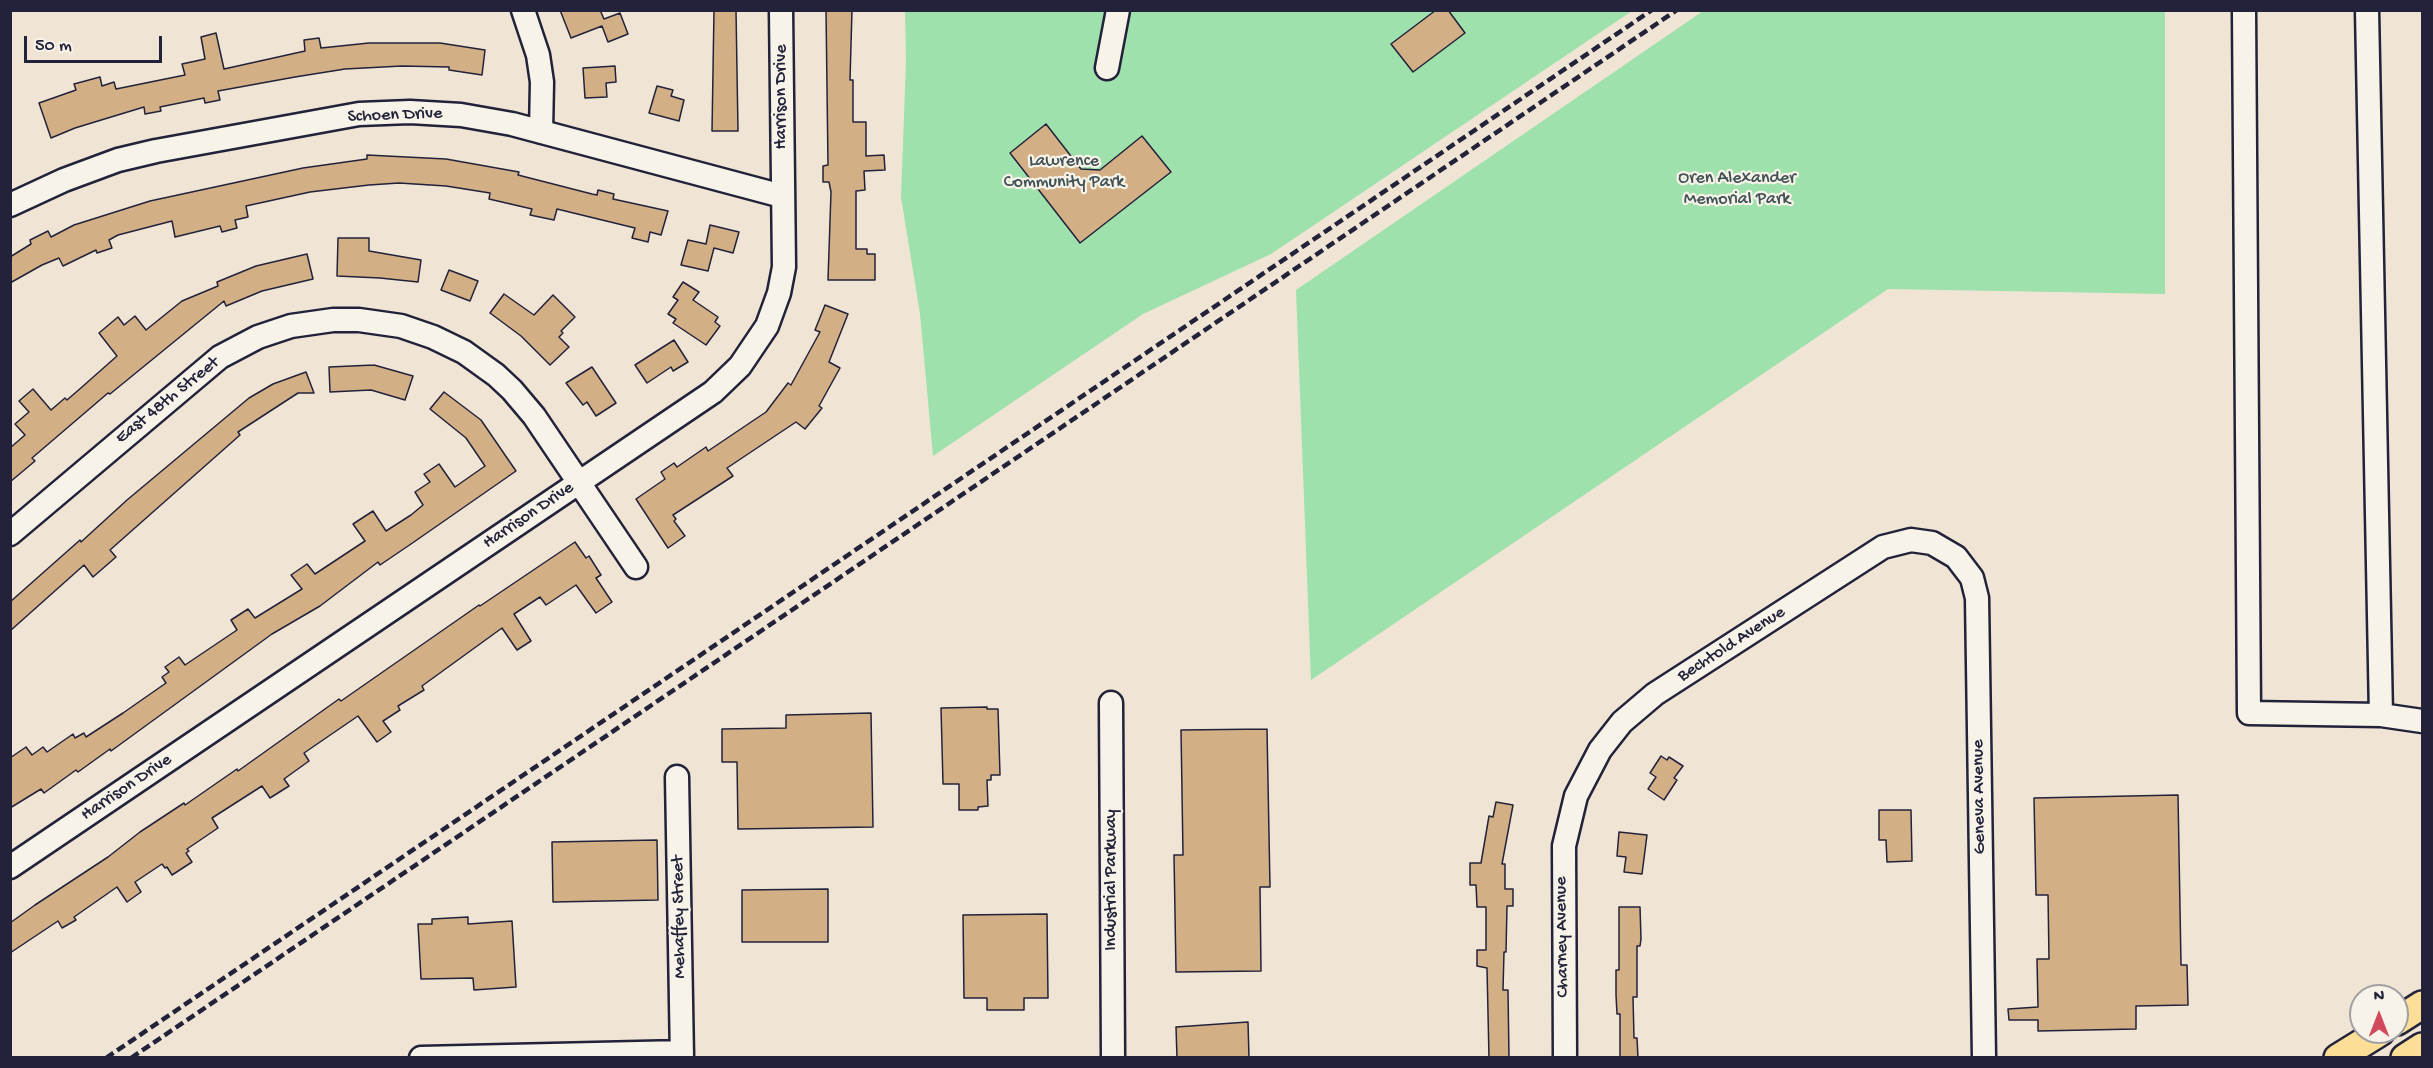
<!DOCTYPE html>
<html>
<head>
<meta charset="utf-8">
<style>
	body { margin:0 }
	#map { position:relative; width:2433px; height:1068px; overflow:hidden; background:#f0e5d4; font-family:"Gochi Hand",sans-serif }
	canvas { display:block }
	.frame { position:absolute; inset:0; border:12px solid #22223b; pointer-events:none }
	.north { position:absolute; left:2349px; top:984px; width:60px; height:60px; box-sizing:border-box; background:#f7f3e8; border:2px solid #a29fa3; border-radius:50%; rotate:0deg; font-size:16px; font-weight:700; line-height:24px; text-align:center; color:#22223b }
	.north::after { content:''; display:block; margin:auto; width:21px; height:27px; background:#d1495b; clip-path:polygon(50% 0,100% 100%,50% 72%,0 100%) }
	.scale { position:absolute; left:24px; top:36px; width:138px; height:27px; box-sizing:border-box; border:3px solid #22223b; border-top:0; padding-left:8px; font-size:18px; line-height:21px; white-space:nowrap; color:#22223b; -webkit-text-stroke:4px #f7f3e8; paint-order:stroke }
</style>
</head>
<body>
<div id="map">
<canvas width="2433" height="1068"></canvas>
<div class="frame"></div>
<div class="north">N</div>
<div class="scale">50 m</div>
</div>
<script>
const c = document.querySelector('canvas').getContext('2d');
c.lineJoin = 'round';
function fillPath(path, color) { c.fillStyle = color; c.fill(path, 'evenodd'); }
const poly = rows => new Path2D(rows.map(r => 'M' + r).join(''));
function trace(path, color, width, dash) { c.strokeStyle = color; c.lineWidth = width; c.lineCap = dash ? 'butt' : 'round'; c.setLineDash(dash || []); c.stroke(path); }
function label(font, color, halo, rows, align = 'center') {
  c.font = font + ' "Gochi Hand",sans-serif'; c.lineWidth = 4.5; c.setLineDash([]); c.textBaseline = 'middle'; c.strokeStyle = halo; c.fillStyle = color; for (const [text, x, y, turn = 0] of rows) {
    c.save(); c.translate(x, y); c.rotate((+turn || 0) * Math.PI / 180); c.textAlign = isNaN(turn) ? turn : align; if (halo) c.strokeText(text, 0, 0); c.fillText(text, 0, 0); c.restore();
  }
}
fillPath(poly([
	[905,11,1632,11,1271,254,1143,314,933,456,920,314,901,197,906,61],
	[1703,11,2165,11,2165,294,1888,289,1311,680,1296,290]
]), '#9ee1ac');
const building = poly([
	[560,10,600,10,604,19,620,13,628,34,608,42,602,26,571,38,560,10],
	[714,10,736,10,738,131,712,131,714,10],
	[826,10,852,10,850,80,853,80,853,122,866,122,866,156,884,155,885,170,864,171,865,190,856,191,856,249,867,249,867,254,875,254,875,280,828,280,831,192,829,182,823,182,823,166,828,165,826,10],
	[1436,10,1448,10,1465,33,1413,72,1391,44,1436,10],
	[216,33,224,69,305,51,304,40,319,38,321,48,369,43,440,43,485,50,482,75,449,70,449,67,402,66,345,69,295,77,218,91,220,100,205,103,204,98,160,107,161,111,145,114,144,107,75,128,51,138,39,103,76,90,74,84,100,77,102,86,114,82,116,89,185,75,182,64,205,59,201,37,216,33],
	[615,66,616,82,606,83,607,97,585,98,583,68,615,66],
	[657,86,673,90,671,96,684,100,679,121,649,113,657,86],
	[1046,124,1081,169,1100,170,1142,136,1171,172,1080,243,1010,153,1046,124],
	[367,155,446,159,519,172,518,175,592,194,597,195,598,190,614,194,613,199,668,211,661,235,650,232,648,242,632,238,635,228,557,209,554,220,530,215,532,209,489,199,490,193,446,186,399,183,369,185,310,192,246,206,248,217,235,220,237,228,222,232,220,226,175,237,172,221,118,235,109,240,112,248,97,253,96,250,63,266,59,258,42,265,10,283,10,257,31,244,30,240,48,231,51,237,74,225,150,201,303,168,367,159,367,155],
	[710,225,739,232,733,253,714,248,708,271,681,265,688,240,706,244,710,225],
	[338,238,369,238,369,251,421,260,418,282,380,278,337,276,338,238],
	[307,254,313,279,262,291,226,306,224,301,110,394,108,393,32,458,35,461,10,482,10,448,25,435,15,424,29,412,19,401,33,389,51,410,65,398,67,400,82,387,117,356,99,333,118,317,124,325,135,316,146,330,182,301,218,286,217,282,256,266,307,254],
	[449,270,478,281,470,301,441,290,449,270],
	[683,282,699,292,693,300,718,317,715,322,720,326,706,345,673,323,676,319,668,314,678,300,673,297,683,282],
	[504,294,534,315,553,295,575,317,561,331,563,333,559,337,569,347,550,365,521,336,490,313,504,294],
	[825,305,848,314,829,362,840,368,819,406,822,408,805,429,796,422,727,468,733,476,673,515,676,519,674,521,685,536,668,548,636,499,665,479,661,472,674,463,677,467,706,447,708,451,766,412,788,383,791,385,820,332,815,330,825,305],
	[674,340,688,362,673,371,671,367,647,383,635,365,674,340],
	[374,365,413,376,405,400,371,390,330,392,329,367,374,365],
	[592,367,616,403,596,416,587,402,583,405,566,383,592,367],
	[306,372,314,393,298,393,238,432,240,435,110,550,116,557,93,577,84,565,10,631,10,602,80,540,81,542,127,500,249,398,273,384,306,372],
	[444,392,481,420,516,471,411,544,380,565,378,562,320,606,272,634,111,751,110,749,78,772,76,770,44,793,41,789,10,808,10,758,26,747,32,755,43,747,47,752,73,734,75,738,84,733,86,737,123,713,166,683,162,677,169,672,165,667,179,657,185,665,237,630,231,620,248,609,255,618,302,589,291,575,307,564,315,574,365,541,353,524,373,511,386,531,411,515,423,505,415,492,430,482,424,474,439,464,455,487,485,466,466,438,430,409,444,392],
	[575,542,586,558,589,556,601,575,596,578,612,602,596,613,576,585,546,605,540,597,514,614,531,641,517,650,502,628,422,686,424,690,398,706,400,710,383,721,391,732,377,742,358,716,304,753,309,761,284,779,289,786,270,798,262,786,212,818,218,828,187,849,189,851,186,853,192,862,172,875,167,867,165,868,162,864,135,882,141,892,127,902,117,887,74,917,76,920,62,928,58,921,10,953,10,923,35,905,108,857,140,832,184,803,185,805,237,769,238,771,339,699,341,701,479,605,480,606,575,542],
	[987,707,987,709,998,709,1000,775,991,775,991,780,987,780,988,806,978,807,978,810,959,810,959,784,943,784,941,708,987,707],
	[871,713,873,827,738,829,737,762,722,762,722,729,786,728,786,715,871,713],
	[1267,729,1270,887,1260,887,1261,971,1176,972,1174,855,1183,855,1181,730,1267,729],
	[1661,756,1667,760,1669,757,1683,766,1674,778,1677,780,1664,800,1648,789,1656,777,1650,773,1661,756],
	[2178,795,2181,965,2187,965,2188,1005,2136,1006,2136,1029,2038,1031,2038,1020,2009,1020,2008,1009,2038,1007,2037,959,2049,959,2048,895,2036,895,2034,798,2178,795],
	[1496,802,1513,805,1502,864,1505,864,1505,889,1513,889,1513,906,1507,906,1506,952,1504,952,1503,990,1508,990,1509,1058,1489,1058,1487,968,1477,966,1477,950,1486,950,1486,907,1477,907,1476,885,1470,885,1470,863,1481,863,1489,816,1493,817,1496,802],
	[1879,810,1911,810,1912,861,1887,862,1886,840,1879,840,1879,810],
	[1619,832,1647,835,1642,874,1624,872,1626,857,1617,856,1619,832],
	[657,840,658,900,553,902,552,842,657,840],
	[828,889,828,942,742,942,742,890,828,889],
	[1619,907,1640,907,1641,939,1640,946,1637,946,1637,997,1633,997,1634,1038,1637,1038,1638,1058,1620,1058,1620,1014,1617,1014,1616,995,1616,970,1619,970,1619,907],
	[1047,914,1048,998,1024,998,1024,1010,987,1010,987,998,964,998,963,915,1047,914],
	[468,917,468,924,512,921,516,987,474,990,473,978,421,979,418,924,432,924,432,919,468,917],
	[1248,1022,1249,1058,1177,1058,1176,1027,1248,1022]
]);
fillPath(building, '#d3af85');
trace(building, '#22223b', 1.5);
const minor = poly([
	[523,10,538,55,542,82,541,132],
	[2244,10,2249,713,2381,715,2422,721],
	[2367,10,2381,715],
	[1107,68,1118,10],
	[10,205,64,180,118,160,156,151,359,114,410,112,461,115,512,124,782,196],
	[10,534,220,357,258,337,291,326,333,320,359,320,401,326,433,337,464,352,496,375,512,390,534,416,636,567],
	[1111,703,1113,1058],
	[677,777,682,1058],
	[10,867,713,392,740,366,767,326,779,293,784,267,781,10],
	[421,1058,682,1052],
	[1565,1058,1564,846,1576,796,1600,750,1622,722,1655,694,1883,547,1911,540,1932,543,1956,557,1972,578,1977,598,1984,1058]
]);
const major = poly([
	[2397,1021,2422,1005],
	[2338,1058,2380,1032],
	[2405,1058,2422,1047]
]);
trace(minor, '#22223b', 27);
trace(major, '#22223b', 32);
trace(minor, '#f7f3e8', 22);
trace(major, '#fdde96', 27);
trace(poly([
	[106,1058,1652,10],
	[131,1058,1677,10]
]), '#22223b', 4.5, [9, 4.5]);
label('18px', '#22223b', '#f7f3e8', [
	["Harrison Drive",782,97,-90],
	["Schoen Drive",395,116,-2],
	["East 48th Street",168,401,-39],
	["Harrison Drive",529,516,-34],
	["Bechtold Avenue",1732,645,-33],
	["Harrison Drive",127,788,-34],
	["Geneva Avenue",1980,797,-91],
	["Industrial Parkway",1112,880,-90],
	["Mehaffey Street",680,917,-91],
	["Charney Avenue",1563,937,-91]
]);
label('18px', '#415257', '#f7f3e8', [
	["Lawrence",1064,162],
	["Community Park",1064,183],
	["Oren Alexander",1737,179],
	["Memorial Park",1737,200]
]);
</script>
</body>
</html>
